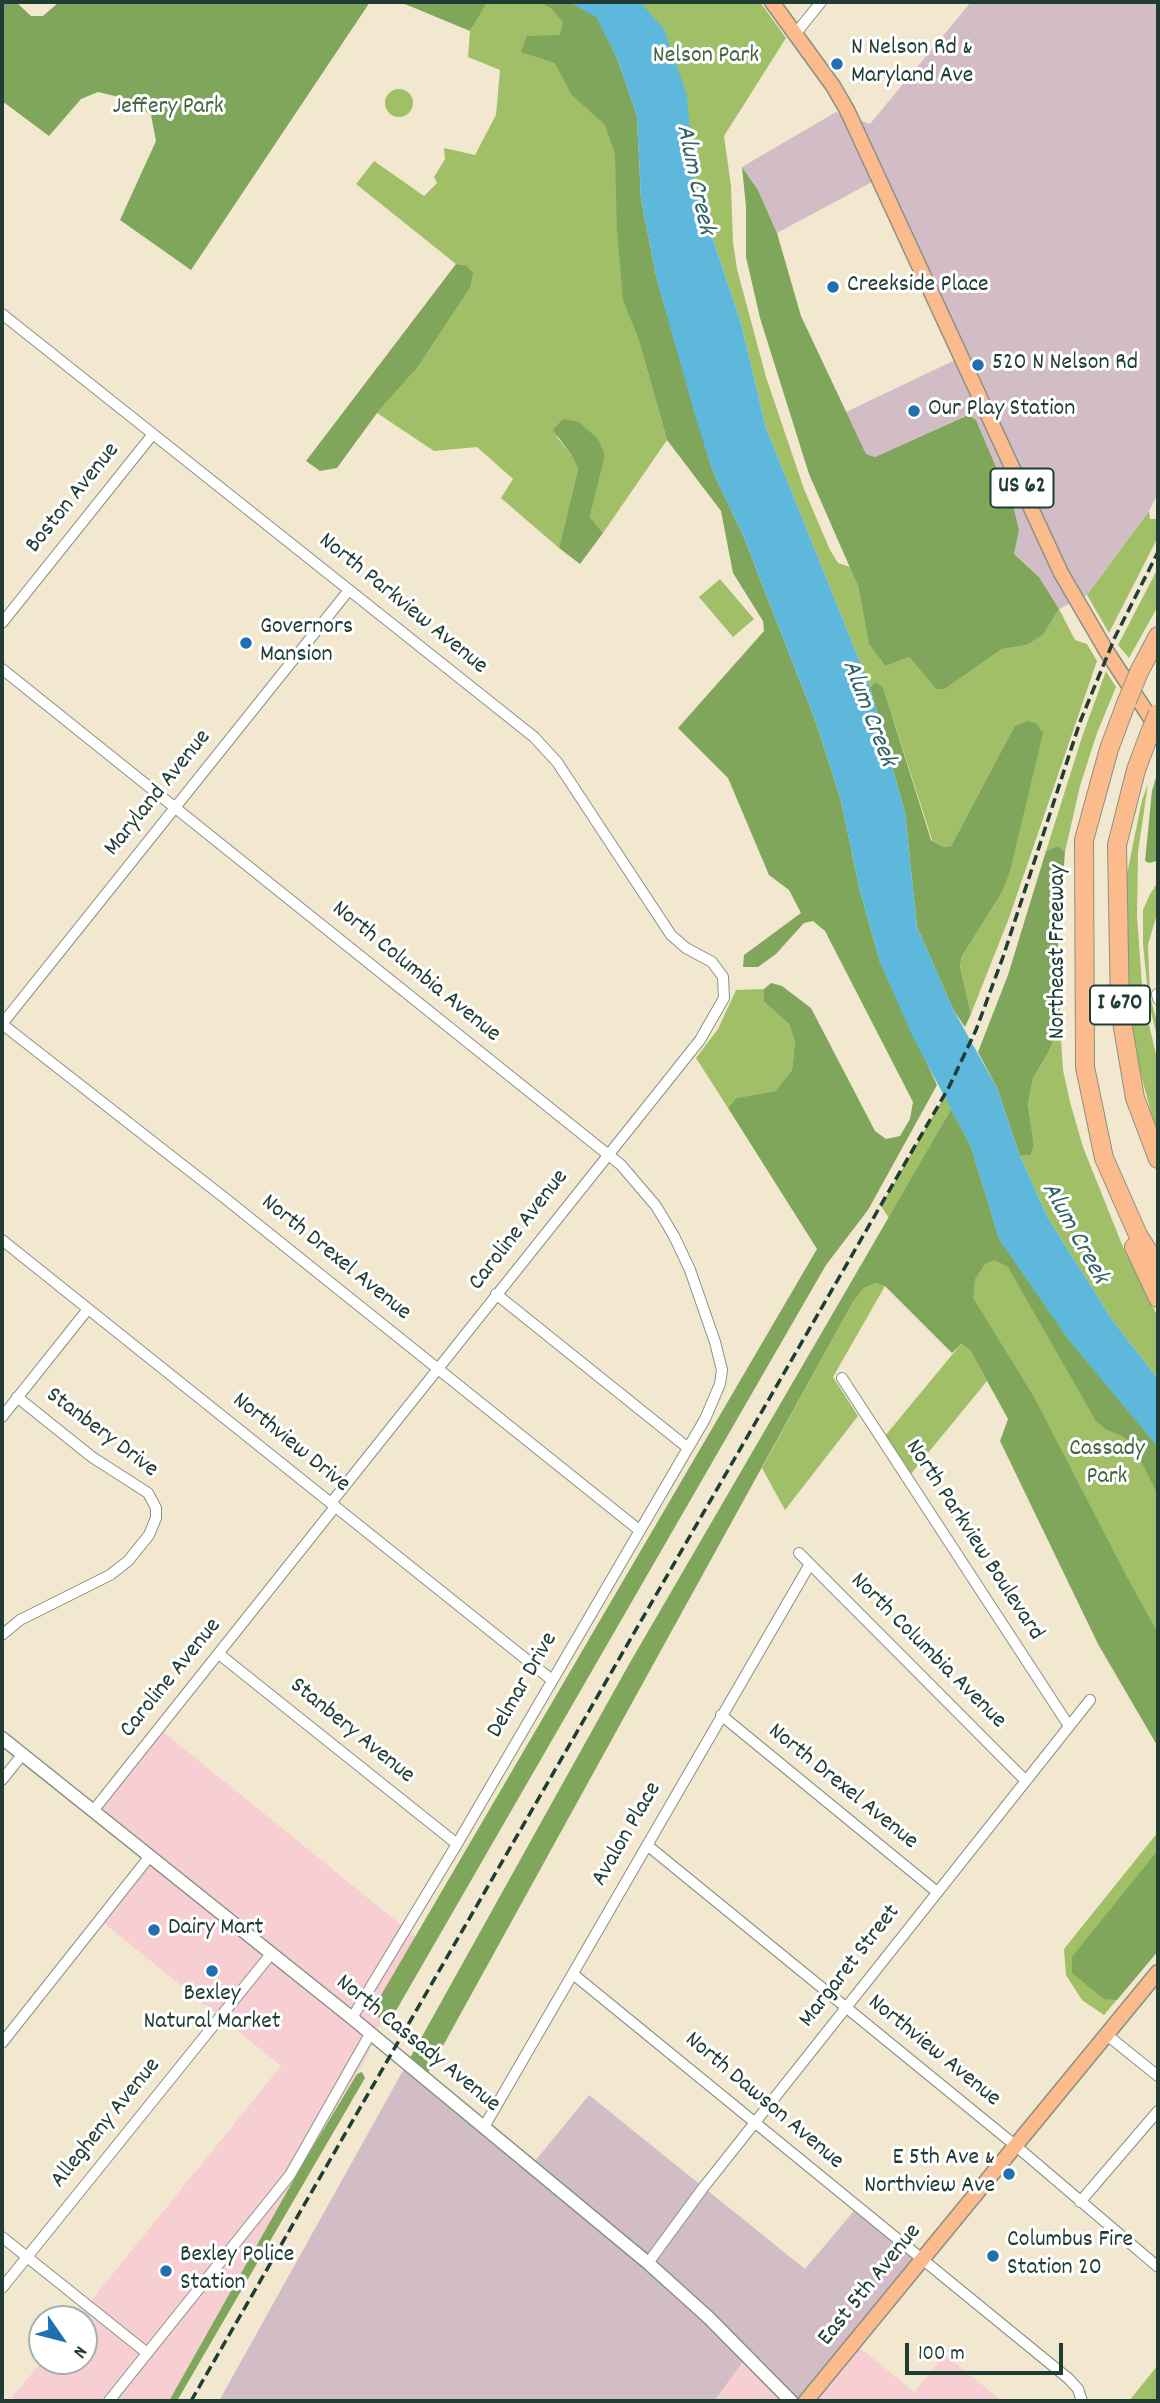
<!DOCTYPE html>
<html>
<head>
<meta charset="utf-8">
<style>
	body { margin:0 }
	#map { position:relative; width:1160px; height:2403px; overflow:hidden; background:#f2e8cf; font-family:Dekko,sans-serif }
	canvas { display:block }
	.frame { position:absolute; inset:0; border:4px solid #1f3d34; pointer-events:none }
	.north { position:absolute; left:28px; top:2305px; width:70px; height:70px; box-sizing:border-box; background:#fff; border:2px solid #a5b1ae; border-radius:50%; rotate:125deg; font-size:19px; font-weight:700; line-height:28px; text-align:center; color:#1f3d34 }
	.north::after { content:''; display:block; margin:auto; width:24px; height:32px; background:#1f6fb2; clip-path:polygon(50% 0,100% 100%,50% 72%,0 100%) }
	.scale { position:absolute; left:905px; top:2343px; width:158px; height:32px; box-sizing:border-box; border:4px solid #1f3d34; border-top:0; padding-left:9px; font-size:21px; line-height:24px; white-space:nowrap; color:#1f3d34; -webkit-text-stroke:5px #fff; paint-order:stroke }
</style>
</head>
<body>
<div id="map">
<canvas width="1160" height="2403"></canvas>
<div class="frame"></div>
<div class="north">N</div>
<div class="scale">100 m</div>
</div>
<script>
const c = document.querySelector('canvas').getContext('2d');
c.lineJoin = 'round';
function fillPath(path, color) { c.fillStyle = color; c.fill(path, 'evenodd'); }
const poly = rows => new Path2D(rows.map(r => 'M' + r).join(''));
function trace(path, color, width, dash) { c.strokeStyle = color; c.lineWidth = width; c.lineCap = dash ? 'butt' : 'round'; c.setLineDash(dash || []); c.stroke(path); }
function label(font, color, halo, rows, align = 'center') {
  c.font = font + ' Dekko,sans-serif'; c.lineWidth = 6; c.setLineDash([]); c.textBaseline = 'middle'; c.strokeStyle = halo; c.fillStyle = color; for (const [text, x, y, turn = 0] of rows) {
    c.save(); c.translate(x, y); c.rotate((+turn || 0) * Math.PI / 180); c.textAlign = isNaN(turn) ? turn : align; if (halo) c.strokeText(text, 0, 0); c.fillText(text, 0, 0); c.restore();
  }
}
fillPath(poly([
	[161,1730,416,1937,377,2002,375,2014,382,2020,366,2058,302,2165,169,2401,9,2401,42,2361,84,2361,84,2319,76,2319,281,2066,100,1920,150,1858,94,1812],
	[853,2342,914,2392,945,2354,1002,2401,806,2401],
	[745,2359,795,2401,714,2401]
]), '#f7cfd3');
fillPath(poly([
	[971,2,1158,2,1158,494,1149,511,1087,595,1059,609,1039,577,1014,554,1019,530,1014,509,976,420,967,415,875,457,866,454,846,412,955,360,874,181,777,233,758,190,742,167,836,112,870,124],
	[410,2058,535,2161,589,2095,805,2269,858,2206,923,2261,806,2401,795,2401,745,2359,714,2401,219,2401]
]), '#d2bdc7');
fillPath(poly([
	[404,2,570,2,617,58,628,312,639,341,667,440,603,533,590,517,605,454,556,436,572,456,578,469,559,548,501,498,513,479,477,447,434,451,377,413,418,367,470,288,466,265,456,264,356,184,374,161,424,196,437,183,434,177,445,159,444,148,475,155,496,115,500,70,468,57,470,31,473,26],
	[628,2,760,2,786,38,724,136,731,186,733,243,737,269,766,377,804,489,830,550,838,563,850,567,858,586,869,643,884,665,909,657,936,689,945,689,1002,649,1027,645,1043,635,1059,609,1075,640,1087,644,1097,661,1009,918,971,1014,960,966,962,956,1001,894,1014,727,951,846,944,847,932,840,883,687,876,682,870,687,766,428,741,323,694,183],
	'385 103a14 14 0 1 1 28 0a14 14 0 1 1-28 0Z',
	[1149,511,1150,519,1158,519,1158,537,1109,633,1087,595],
	[1158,568,1158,606,1129,658,1118,645],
	[720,579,754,619,733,637,699,597],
	[1106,671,1116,687,1097,733,1080,786,1065,852,1058,846,1046,851,1083,734],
	[1148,784,1138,852,1137,916,1143,999,1158,1063,1158,1139,1134,1048,1128,1006,1126,879,1142,800],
	[1158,882,1158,910,1148,945,1150,996,1158,1026,1158,1040,1149,1004,1143,944,1143,910,1150,894],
	[764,989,764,1002,789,1024,795,1042,792,1070,775,1091,736,1098,728,1108,696,1058,718,1029,736,990],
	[1060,1025,1063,1070,1070,1102,1083,1147,1123,1247,1158,1317,1158,1379,1113,1321,1048,1218,1020,1156,1031,1155,1034,1145,1028,1105,1033,1078,1048,1053],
	[945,1095,971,1147,999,1239,1158,1447,1158,1650,1012,1405,881,1206],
	[876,1283,885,1286,833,1377,858,1416,785,1510,762,1468,853,1302,864,1288],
	[961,1344,970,1350,987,1381,910,1475,885,1436],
	[1158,1832,1158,1951,1104,2015,1082,2000,1066,1975,1064,1949],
	[1158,2365,1158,2401,1129,2401]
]), '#a1bf67');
fillPath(poly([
	[2,2,16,2,31,16,43,16,59,2,370,2,191,270,120,220,156,141,151,115,127,99,98,92,81,99,49,136,2,101],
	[400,2,487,2,470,31],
	[540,2,570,2,597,17,617,58,637,116,641,199,657,280,713,472,743,535,817,725,841,801,860,891,880,962,937,1085,868,1210,826,1265,390,2021,382,2020,375,2014,377,2002,817,1249,728,1108,736,1098,775,1091,792,1070,795,1042,789,1024,764,1002,764,989,771,983,782,986,811,1008,875,1131,886,1139,900,1136,910,1119,913,1102,825,931,813,921,804,923,776,954,758,967,743,967,744,955,801,913,789,890,769,875,728,778,678,728,764,631,763,621,733,573,721,511,667,440,639,341,623,300,617,231,615,154,605,125,571,94,555,63,521,52,527,36,560,35,563,22,551,8],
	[742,167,758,190,777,233,801,316,866,454,875,457,968,415,976,420,1014,509,1019,530,1014,554,1039,577,1059,609,1043,635,1027,645,1002,649,945,689,936,689,909,657,885,666,869,644,858,586,809,474,760,318,746,257,746,207],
	[456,264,466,265,473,273,470,288,418,367,377,413,337,468,320,471,306,461],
	[563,419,579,422,598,439,605,455,590,517,603,533,580,564,559,548,578,469,572,456,553,430],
	[876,682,883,687,931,840,944,847,951,846,1014,727,1027,721,1036,723,1043,733,1010,871,1001,894,962,956,960,966,971,1014,965,1027,954,1011,917,927,905,813,870,687],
	[1158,770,1158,858,1156,861,1149,863,1145,861,1152,791],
	[1058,846,1065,852,1058,942,1060,1025,1048,1053,1033,1078,1028,1105,1034,1145,1031,1155,1020,1156,997,1088,978,1052,1008,975,1046,851],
	[951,1110,971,1147,999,1239,1068,1339,1158,1447,1158,1495,1134,1447,1124,1437,1105,1429,1096,1421,1008,1267,995,1260,985,1264,975,1279,973,1298,1034,1397,1128,1579,1158,1633,1158,1747,1098,1644,1000,1441,1008,1419,970,1350,961,1344,952,1353,885,1286,876,1283,864,1288,853,1302,428,2073,410,2058,628,1666],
	[1158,1850,1158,1951,1117,2000,1104,1999,1072,1973,1072,1957],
	[362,2072,365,2078,177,2401,169,2401,302,2165,357,2074]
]), '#80a65c');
fillPath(poly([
	[570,2,640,2,664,29,687,95,694,183,741,323,766,428,870,687,905,813,917,927,954,1011,997,1088,1020,1156,1048,1218,1113,1321,1158,1379,1158,1447,1068,1339,999,1239,971,1147,912,1035,880,962,860,891,841,801,817,725,743,535,713,472,696,419,657,280,641,199,637,116,617,58,597,18]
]), '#5eb8dc');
const minor = poly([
	[796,33,821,2],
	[2,314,534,737,557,762,671,935,686,948,712,962,723,977,724,998,700,1040,331,1503],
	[2,623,153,434],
	[2,669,621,1165,656,1206,674,1236,690,1270,715,1342,722,1370,720,1384,705,1419,457,1844,352,2018],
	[1157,994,1158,999],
	[2,1024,226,1199,639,1530],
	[2,1024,349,590],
	[2,1240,552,1680],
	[496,1294,688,1448],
	[842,1378,1069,1726],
	[2,1417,88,1309],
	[799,1553,1026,1781],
	[2,1635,20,1620,110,1575,128,1561,149,1535,156,1518,156,1508,148,1493,92,1457,17,1397],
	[219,1654,457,1844],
	[721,1715,937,1892],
	[2,1780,22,1755],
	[93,1811,335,1507],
	[647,1845,1016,2146,1158,2267],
	[573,1974,1069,2379,1078,2389,1082,2401],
	[1107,2035,1158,2076],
	[2,2043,150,1856],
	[484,2127,810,1564],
	[1080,2202,1158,2111],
	[2,2237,147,2353],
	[648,2263,703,2188,1090,1700],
	[2,2288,271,1954],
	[109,2401,290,2175,370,2034]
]);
const tertiary = poly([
	[2,1738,352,2018,648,2263,709,2318,791,2401]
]);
const primary = poly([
	[772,2,833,86,847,110,1061,573,1107,652,1157,728],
	[806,2401,1158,1972]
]);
const motorway = poly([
	[1139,672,1158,636],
	[1127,701,1109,749,1084,840,1085,1067,1104,1158,1138,1235,1158,1267],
	[1149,735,1136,770,1117,845,1120,1010,1135,1098,1158,1159],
	[1134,1247,1158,1298]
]);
trace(minor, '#889282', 12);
trace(tertiary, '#889282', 15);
trace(primary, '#889282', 17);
trace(motorway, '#889282', 20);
trace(minor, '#fff', 10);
trace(tertiary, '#fff', 12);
trace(primary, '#fbbb8c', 14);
trace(motorway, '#fbbb8c', 18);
trace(poly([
	[191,2401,949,1087,976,1030,1003,957,1080,722,1115,637,1158,552]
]), '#1f3d34', 3.5, [10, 5]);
const motorwayBridge = poly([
	[1127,701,1139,672],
	[1149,735,1158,713]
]);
trace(motorwayBridge, '#889282', 20, []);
trace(motorwayBridge, '#fbbb8c', 18);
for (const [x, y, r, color] of [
	[837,64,7,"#1f6fb2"],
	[833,287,7,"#1f6fb2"],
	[978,365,7,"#1f6fb2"],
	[914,411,7,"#1f6fb2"],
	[246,643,7,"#1f6fb2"],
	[154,1930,7,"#1f6fb2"],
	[212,1971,7,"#1f6fb2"],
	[1009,2174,7,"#1f6fb2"],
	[993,2256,7,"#1f6fb2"],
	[166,2271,7,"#1f6fb2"]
]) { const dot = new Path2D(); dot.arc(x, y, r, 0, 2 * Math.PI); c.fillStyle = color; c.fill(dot); trace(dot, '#fff', 2.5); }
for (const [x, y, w] of [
	[1022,488,63],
	[1120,1005,60]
]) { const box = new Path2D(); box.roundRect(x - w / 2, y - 19.5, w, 39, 5); c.fillStyle = '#fff'; c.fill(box); trace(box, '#1f3d34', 2); }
label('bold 23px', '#1f3d34', null, [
	["US 62",1022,488],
	["I 670",1120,1005]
]);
label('24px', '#1f3d34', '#fff', [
	["N Nelson Rd &",851,50],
	["Maryland Ave",851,78],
	["Creekside Place",847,287],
	["520 N Nelson Rd",992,365],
	["Our Play Station",928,411],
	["Governors",260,629],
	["Mansion",260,657],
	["Dairy Mart",168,1930],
	["Bexley",212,1996,"center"],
	["Natural Market",212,2024,"center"],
	["E 5th Ave &",995,2160,"right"],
	["Northview Ave",995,2188,"right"],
	["Columbus Fire",1007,2242],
	["Station 20",1007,2270],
	["Bexley Police",180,2257],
	["Station",180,2285]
], 'left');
label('24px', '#466443', '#fff', [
	["Nelson Park",706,58],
	["Jeffery Park",168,109],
	["Cassady",1107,1451],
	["Park",1107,1479]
]);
label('24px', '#1f3d34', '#fff', [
	["Boston Avenue",74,499,-51],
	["North Parkview Avenue",402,605,39],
	["Maryland Avenue",159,794,-51],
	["Northeast Freeway",1060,952,-90],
	["North Columbia Avenue",415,973,39],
	["Caroline Avenue",520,1231,-52],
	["North Drexel Avenue",335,1259,39],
	["Stanbery Drive",101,1434,37],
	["Northview Drive",290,1444,39],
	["North Parkview Boulevard",973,1541,57],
	["North Columbia Avenue",927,1652,45],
	["Caroline Avenue",172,1679,-51],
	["Delmar Drive",524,1686,-60],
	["Stanbery Avenue",351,1732,39],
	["North Drexel Avenue",842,1788,39],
	["Avalon Place",628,1835,-60],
	["Margaret Street",851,1967,-52],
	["North Cassady Avenue",417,2045,39],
	["Northview Avenue",933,2052,39],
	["North Dawson Avenue",763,2102,40],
	["Allegheny Avenue",107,2124,-51],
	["East 5th Avenue",871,2286,-51]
]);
label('italic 26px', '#326266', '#fff', [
	["Alum Creek",693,180,78],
	["Alum Creek",867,714,69],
	["Alum Creek",1073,1234,61]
]);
</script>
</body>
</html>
